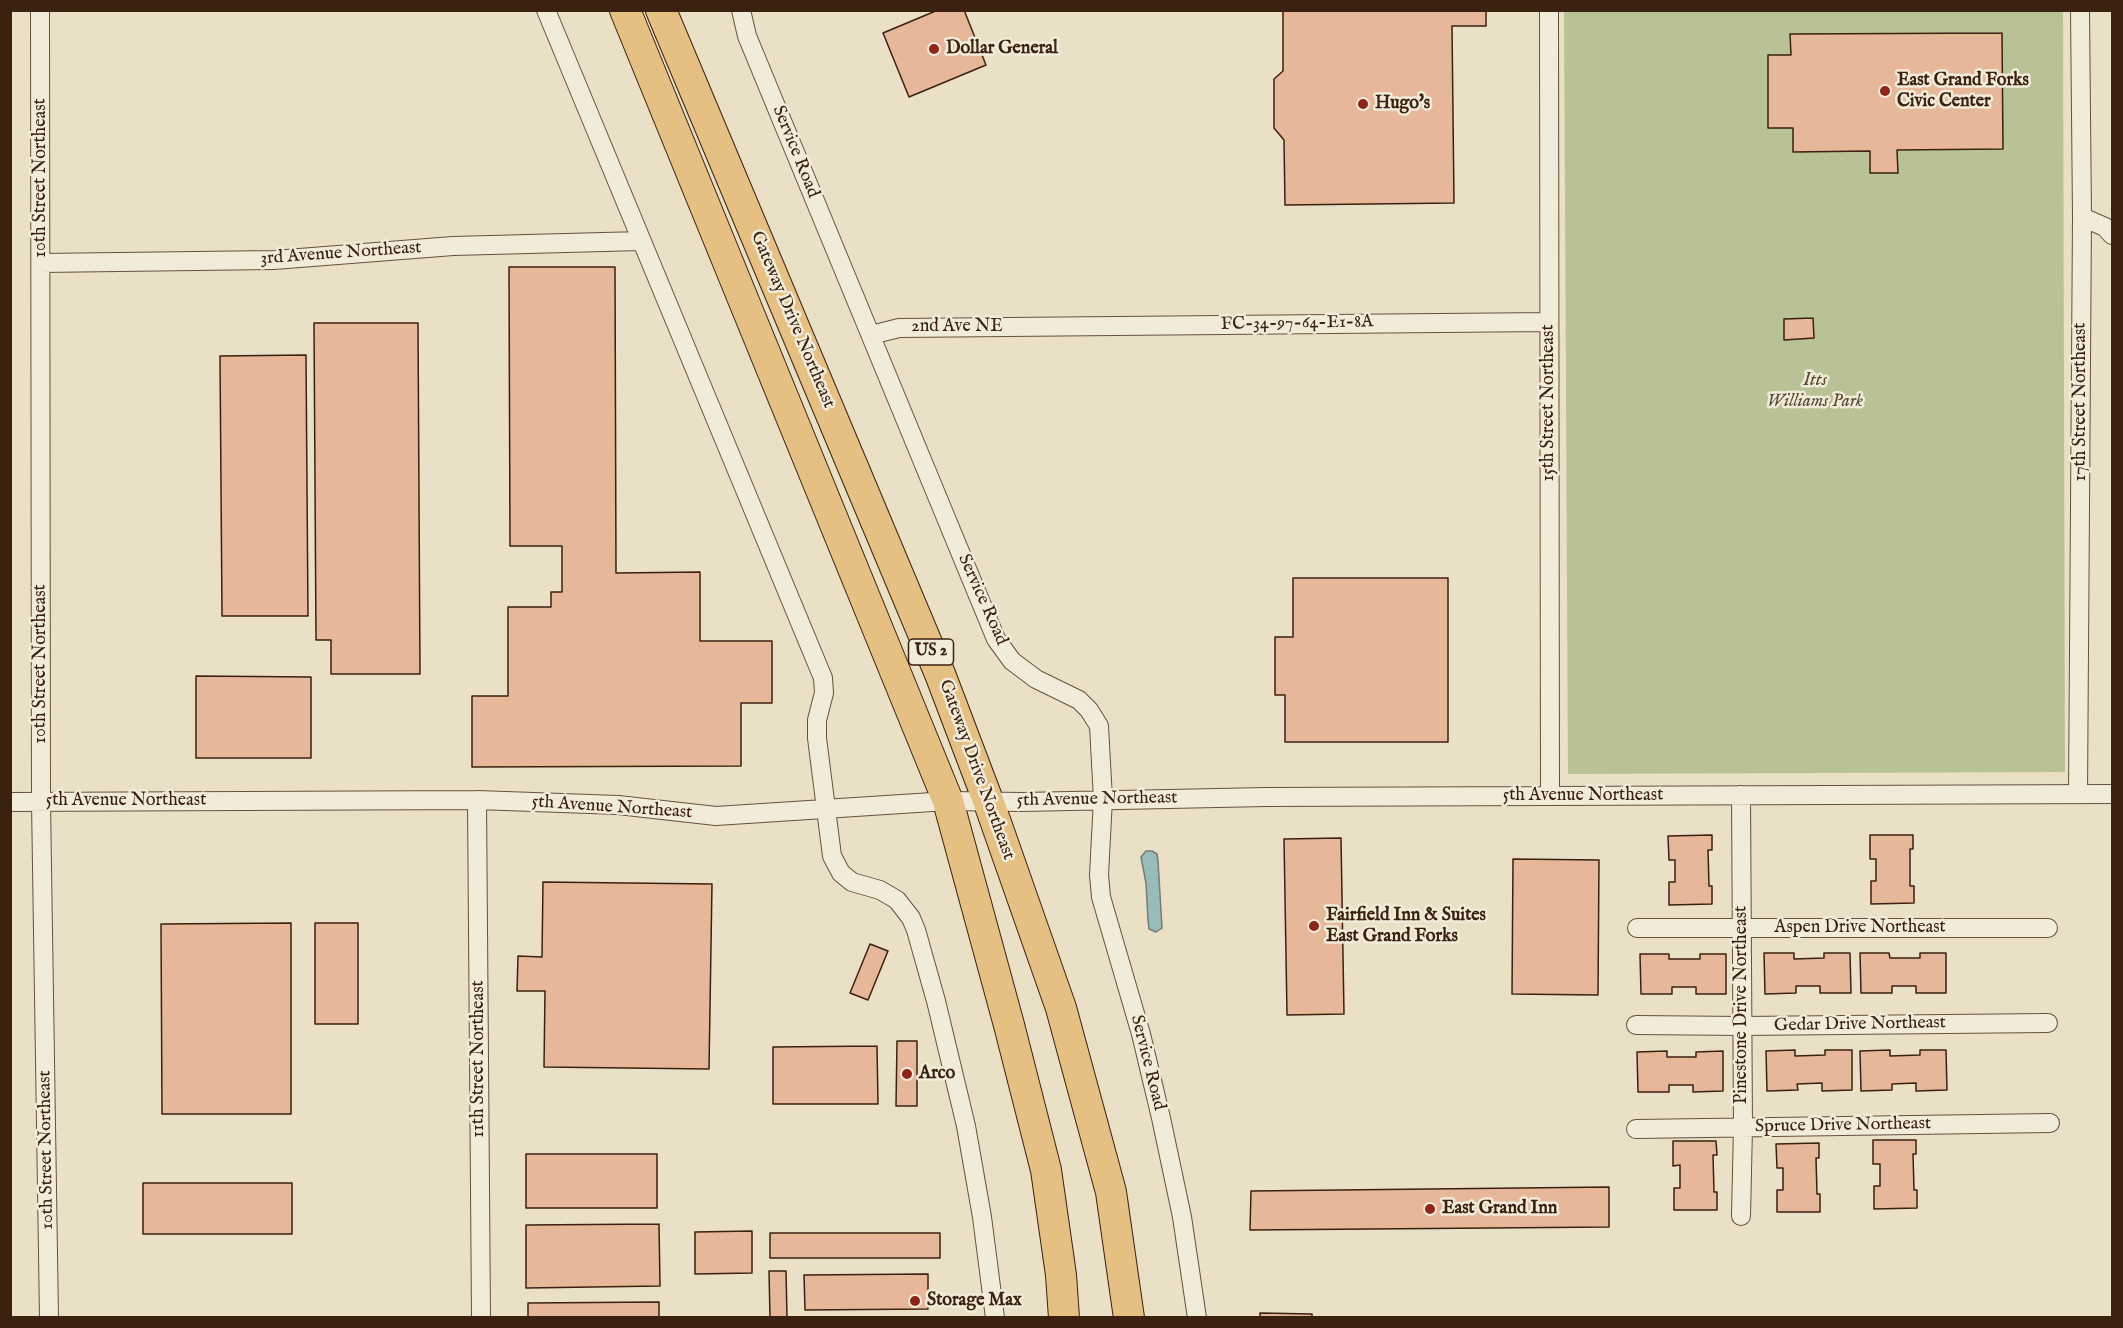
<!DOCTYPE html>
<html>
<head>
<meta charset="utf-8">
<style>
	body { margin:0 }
	#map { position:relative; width:2123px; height:1328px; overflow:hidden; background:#eae0c5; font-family:"IM FELL English",serif }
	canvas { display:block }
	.frame { position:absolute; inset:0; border:12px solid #3a2110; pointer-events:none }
</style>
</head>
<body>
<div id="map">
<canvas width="2123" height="1328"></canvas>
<div class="frame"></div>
</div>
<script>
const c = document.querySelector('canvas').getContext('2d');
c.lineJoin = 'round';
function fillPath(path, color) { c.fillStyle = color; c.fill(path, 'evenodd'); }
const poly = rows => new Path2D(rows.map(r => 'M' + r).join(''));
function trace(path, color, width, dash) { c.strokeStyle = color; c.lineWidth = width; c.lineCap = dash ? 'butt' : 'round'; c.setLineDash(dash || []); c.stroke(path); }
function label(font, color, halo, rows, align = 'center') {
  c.font = font + ' "IM FELL English",serif'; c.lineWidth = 5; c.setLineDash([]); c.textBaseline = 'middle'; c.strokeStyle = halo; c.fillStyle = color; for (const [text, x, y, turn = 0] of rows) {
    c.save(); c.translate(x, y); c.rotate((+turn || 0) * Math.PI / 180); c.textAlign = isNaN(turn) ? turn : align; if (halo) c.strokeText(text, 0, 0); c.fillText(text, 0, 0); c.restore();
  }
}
fillPath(poly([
	[1564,11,2063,11,2065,772,1568,774]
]), '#b8c294');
const water = poly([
	[1146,851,1152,851,1157,854,1158,861,1162,928,1156,932,1149,929,1148,920,1146,883,1141,857,1146,851]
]);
fillPath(water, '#9abbbc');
trace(water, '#747d77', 1.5);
const building = poly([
	[938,10,964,10,986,65,909,97,883,33,938,10],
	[1283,10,1486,10,1486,26,1452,26,1454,203,1285,205,1284,140,1274,128,1274,79,1283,71,1283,10],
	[2002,33,2003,149,1897,150,1898,173,1870,173,1870,151,1793,152,1793,128,1768,128,1768,55,1791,55,1790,34,2002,33],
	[509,267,615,267,616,573,700,572,700,641,772,641,772,703,741,703,741,766,472,767,472,696,508,696,508,607,551,607,551,592,562,592,562,546,510,546,509,267],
	[1813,318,1814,338,1784,340,1784,319,1813,318],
	[314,323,418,323,420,674,331,674,331,640,316,640,314,323],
	[306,355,308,616,222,616,220,356,306,355],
	[1293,578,1448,578,1448,742,1285,742,1285,695,1275,695,1275,637,1293,637,1293,578],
	[196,676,311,677,311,758,196,758,196,676],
	[1712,835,1712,850,1708,850,1709,886,1712,886,1712,904,1669,905,1669,882,1675,882,1675,860,1669,860,1668,836,1712,835],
	[1870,835,1913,835,1913,849,1910,849,1910,886,1914,886,1914,903,1871,904,1871,881,1876,881,1876,859,1870,859,1870,835],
	[1341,838,1344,1014,1287,1015,1284,839,1341,838],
	[1513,859,1599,860,1598,995,1512,994,1513,859],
	[543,882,712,884,709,1069,544,1067,545,991,517,991,518,956,542,957,543,882],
	[291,923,291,1114,162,1114,161,924,291,923],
	[315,923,358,923,358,1024,315,1024,315,923],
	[870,944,888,951,868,1000,850,993,870,944],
	[1764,953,1794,953,1794,959,1824,958,1824,953,1850,953,1851,993,1820,993,1820,986,1796,986,1796,993,1765,994,1764,953],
	[1860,953,1889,953,1890,958,1920,958,1920,953,1946,953,1946,993,1916,993,1916,986,1892,986,1892,993,1861,993,1860,953],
	[1640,954,1669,954,1669,959,1700,959,1700,954,1726,954,1726,994,1696,994,1696,987,1672,987,1672,994,1641,994,1640,954],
	[897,1041,917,1041,917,1106,896,1106,897,1041],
	[877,1046,878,1104,773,1104,773,1047,877,1046],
	[1795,1050,1795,1056,1825,1055,1825,1050,1852,1050,1852,1090,1822,1091,1822,1083,1797,1084,1798,1090,1767,1091,1766,1051,1795,1050],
	[1890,1050,1890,1056,1920,1055,1920,1050,1946,1050,1947,1090,1916,1091,1916,1083,1892,1084,1892,1090,1861,1091,1860,1051,1890,1050],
	[1667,1051,1667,1057,1696,1057,1696,1052,1723,1051,1723,1091,1693,1092,1693,1085,1669,1085,1669,1092,1638,1092,1637,1052,1667,1051],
	[1873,1140,1916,1140,1916,1154,1913,1154,1914,1190,1917,1190,1917,1208,1874,1209,1874,1186,1880,1186,1880,1164,1873,1164,1873,1140],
	[1673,1141,1716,1141,1717,1155,1713,1155,1714,1192,1717,1192,1717,1210,1674,1210,1674,1188,1680,1188,1680,1165,1673,1166,1673,1141],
	[1819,1143,1819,1158,1816,1158,1817,1194,1820,1194,1820,1212,1777,1212,1777,1190,1783,1190,1783,1168,1777,1168,1776,1144,1819,1143],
	[526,1154,657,1154,657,1208,526,1208,526,1154],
	[143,1183,292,1183,292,1234,143,1234,143,1183],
	[1609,1187,1609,1227,1250,1230,1251,1191,1609,1187],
	[659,1224,660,1286,526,1288,526,1225,659,1224],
	[752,1231,752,1273,695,1274,695,1232,752,1231],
	[770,1233,940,1233,940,1258,770,1258,770,1233],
	[769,1271,786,1271,787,1318,770,1318,769,1271],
	[928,1274,928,1309,805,1310,804,1275,928,1274],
	[659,1302,659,1318,528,1318,528,1303,659,1302],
	[1260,1313,1312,1314,1312,1318,1260,1318,1260,1313]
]);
fillPath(building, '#e6b799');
trace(building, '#3a2110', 1.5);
const minor = poly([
	[40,10,41,802,49,1318],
	[546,10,823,678,824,693,817,720,817,738,832,856,841,873,852,882,880,890,897,900,911,918,916,930,936,1001,966,1126,982,1217,995,1318],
	[741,10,747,36,996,639,1012,661,1036,679,1079,700,1089,710,1099,726,1103,799,1099,875,1101,897,1141,1034,1161,1118,1182,1217,1197,1318],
	[1549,10,1550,796],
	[2082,217,2105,227,2112,235],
	[41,263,274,260,453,246,641,241],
	[872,339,879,333,899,328,1548,322],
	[2078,794,2082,217,2080,10],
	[1741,795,1743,1127,1741,1216],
	[477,800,481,1318],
	[10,802,477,800,618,805,716,816,948,801,1022,802,1266,797,2112,794],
	[1637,928,2048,928],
	[1636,1025,1742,1026,2048,1023],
	[1636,1129,2050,1123]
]);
const trunk = poly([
	[625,10,948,801,1009,1025,1046,1170,1061,1275,1064,1318],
	[661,10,940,674,989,803,1061,1008,1111,1192,1129,1318]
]);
trace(minor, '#66513d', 20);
trace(trunk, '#3a2110', 32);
trace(minor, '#f1ebd9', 18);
trace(trunk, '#e5c082', 30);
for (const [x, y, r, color] of [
	[934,49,6,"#8f2418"],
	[1885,91,6,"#8f2418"],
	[1363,104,6,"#8f2418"],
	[1314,926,6,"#8f2418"],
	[907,1074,6,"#8f2418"],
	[1430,1209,6,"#8f2418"],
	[915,1301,6,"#8f2418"]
]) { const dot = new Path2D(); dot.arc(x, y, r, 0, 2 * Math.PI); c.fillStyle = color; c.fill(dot); trace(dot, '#f1ebd9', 2); }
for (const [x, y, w] of [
	[931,652,45]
]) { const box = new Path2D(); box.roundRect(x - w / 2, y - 13, w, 26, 4.5); c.fillStyle = '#f1ebd9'; c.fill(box); trace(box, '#3a2110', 1.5); }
label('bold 16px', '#3a2110', null, [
	["US 2",931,652]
]);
label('bold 18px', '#3a2110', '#f1ebd9', [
	["Dollar General",946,49],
	["East Grand Forks",1897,81],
	["Civic Center",1897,102],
	["Hugo's",1375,104],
	["Fairfield Inn & Suites",1326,916],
	["East Grand Forks",1326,937],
	["Arco",919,1074],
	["East Grand Inn",1442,1209],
	["Storage Max",927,1301]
], 'left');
label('18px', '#3a2110', '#f1ebd9', [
	["Service Road",795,152,68],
	["10th Street Northeast",41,178,-90],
	["3rd Avenue Northeast",341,254,-4],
	["Gateway Drive Northeast",792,320,67],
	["FC-34-97-64-E1-8A",1297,324,-1],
	["2nd Ave NE",957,327],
	["17th Street Northeast",2081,402,-90],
	["15th Street Northeast",1549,403,-90],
	["Service Road",982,600,66],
	["10th Street Northeast",41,664,-90],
	["Gateway Drive Northeast",976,770,70],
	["5th Avenue Northeast",1583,796],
	["5th Avenue Northeast",1097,800,-1],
	["5th Avenue Northeast",126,801],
	["5th Avenue Northeast",612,808,4],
	["Aspen Drive Northeast",1860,928],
	["Pinestone Drive Northeast",1742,1005,-90],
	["Gedar Drive Northeast",1860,1025,-1],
	["11th Street Northeast",479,1059,-90],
	["Service Road",1147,1063,76],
	["Spruce Drive Northeast",1843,1126,-1],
	["10th Street Northeast",47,1150,-91]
]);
label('italic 18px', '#5a4931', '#f1ebd9', [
	["Itts",1815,381],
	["Williams Park",1815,402]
]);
</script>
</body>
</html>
